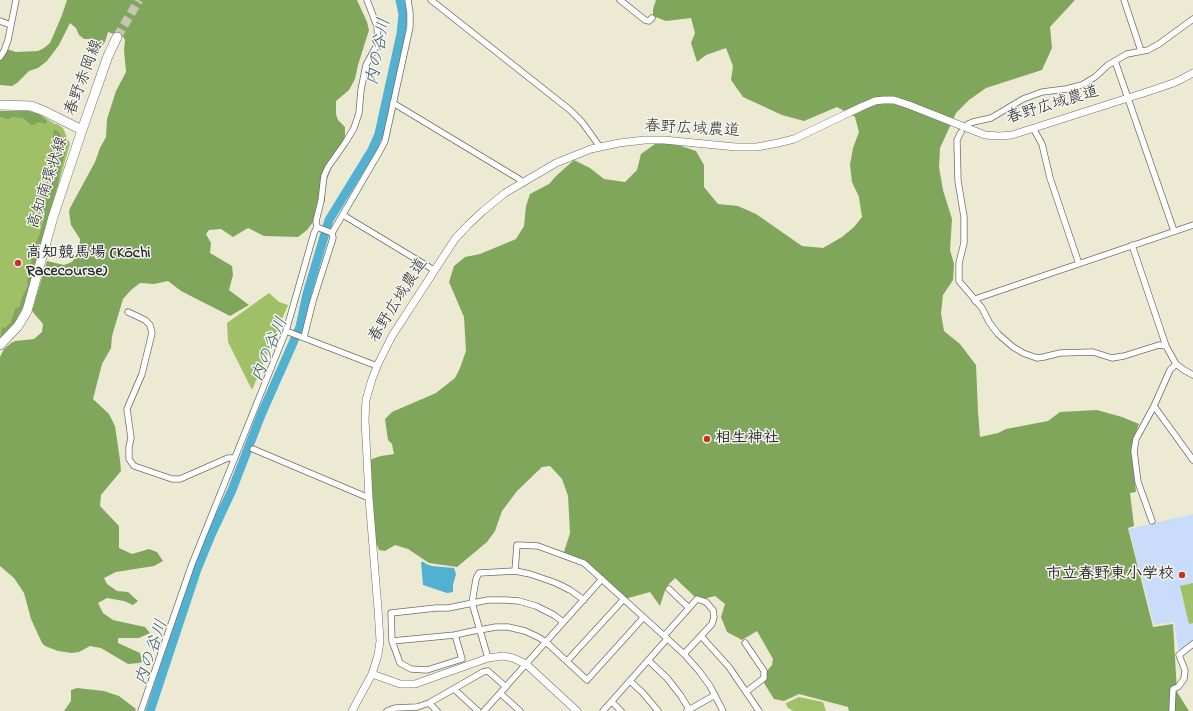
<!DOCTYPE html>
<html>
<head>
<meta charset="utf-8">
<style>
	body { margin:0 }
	canvas { display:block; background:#edead4 }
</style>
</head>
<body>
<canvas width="1193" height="711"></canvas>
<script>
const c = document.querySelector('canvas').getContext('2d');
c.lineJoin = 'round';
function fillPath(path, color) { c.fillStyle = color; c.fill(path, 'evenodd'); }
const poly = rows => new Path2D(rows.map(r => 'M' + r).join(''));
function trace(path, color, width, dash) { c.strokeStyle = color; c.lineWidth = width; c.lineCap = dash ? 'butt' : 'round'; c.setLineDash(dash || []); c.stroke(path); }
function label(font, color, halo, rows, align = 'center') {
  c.font = font + ' "Indie Flower","Klee One",sans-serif'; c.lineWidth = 3; c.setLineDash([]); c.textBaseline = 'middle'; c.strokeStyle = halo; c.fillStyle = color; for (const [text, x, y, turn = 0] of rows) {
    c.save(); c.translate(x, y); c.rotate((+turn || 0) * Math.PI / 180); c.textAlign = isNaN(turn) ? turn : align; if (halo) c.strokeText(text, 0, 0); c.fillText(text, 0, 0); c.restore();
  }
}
fillPath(poly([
	[1193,514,1193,641,1179,652,1174,622,1154,625,1129,529]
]), '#c9dcf9');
fillPath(poly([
	[0,112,38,113,55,124,57,124,63,128,70,144,24,303,9,330,0,338],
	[269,293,279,302,288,305,252,390,228,342,227,323],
	[1193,583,1193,623,1189,624,1180,586],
	[799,697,823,702,826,711,793,711,787,707,786,703]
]), '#a0c068');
fillPath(poly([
	[67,0,357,0,367,22,369,30,358,65,355,79,349,90,336,101,336,114,338,120,345,127,345,136,342,144,335,158,324,187,325,201,317,217,307,230,298,237,264,236,248,228,233,237,221,229,209,230,206,234,211,243,210,253,232,266,233,275,229,290,249,305,230,316,181,291,168,281,154,284,140,283,131,290,123,299,112,336,111,348,102,364,93,399,109,414,115,426,120,460,121,471,101,495,100,506,119,526,119,548,132,554,149,549,157,552,163,561,154,566,116,572,104,578,107,584,117,591,128,592,138,601,133,605,124,601,107,598,98,603,103,613,113,620,145,627,150,633,139,638,118,638,118,643,140,653,142,662,139,663,128,664,101,648,90,646,79,652,72,653,58,651,45,646,42,643,31,619,24,593,14,578,0,566,0,357,4,349,11,343,15,341,34,339,42,332,43,324,32,311,47,261,64,265,72,262,79,252,80,239,71,225,69,212,70,208,95,162,100,148,106,137,107,119,116,91,126,72,124,50,125,40,123,37,108,32,105,42,100,48,98,41,94,39,84,39,79,35,76,28,70,23,59,45,47,61,38,68,29,71,17,83,12,86,0,85,0,60,7,49,16,52,38,51,44,48,50,43,62,15],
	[656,0,1075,0,1050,27,1052,48,1042,70,986,88,969,100,956,113,940,148,939,167,943,190,952,219,950,250,954,264,953,280,943,295,941,313,944,331,960,344,976,365,978,411,980,437,998,433,1006,429,1048,421,1060,412,1097,410,1122,417,1139,424,1134,437,1132,451,1136,492,1130,493,1134,526,1128,528,1153,627,1173,624,1177,692,1189,711,849,711,848,707,799,694,784,701,774,699,764,683,767,671,772,665,773,659,757,631,742,640,727,632,721,617,725,604,715,596,703,599,695,597,675,578,666,587,660,606,650,592,625,599,585,561,564,552,570,533,568,496,562,479,550,466,542,467,517,491,502,511,495,531,487,542,457,567,429,563,408,549,395,545,385,551,379,550,374,537,369,460,381,456,394,454,392,444,388,440,385,419,392,412,436,393,455,378,460,368,466,351,464,317,449,282,454,266,465,257,480,254,516,239,524,226,526,206,530,194,549,184,556,176,574,160,590,168,604,179,625,182,637,170,641,154,655,144,672,143,696,151,704,165,704,187,718,204,738,206,756,214,802,246,823,248,842,237,854,227,862,217,859,197,852,182,850,165,853,148,859,132,855,117,837,107,804,121,782,115,743,97,731,80,733,66,726,48,706,55,697,62,691,43,695,33,691,18,666,21,653,16,653,9],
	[0,111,29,111,38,114,47,121,46,124,38,122,34,125,31,125,23,118,12,117,9,119,6,119,0,116],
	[54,130,58,131,61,136,65,148,65,153,59,175,59,180,24,305,17,320,0,340,2,328,3,327,5,328,11,322,15,309,20,306,21,300,28,285,27,282,35,244,40,233,45,215,43,202,45,197,43,195,44,191,49,192,52,185,46,169,50,157],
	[77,688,104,691,119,696,136,709,135,711,64,711,71,701,71,690]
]), '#80a65c');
fillPath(poly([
	[421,562,424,562,426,564,432,566,454,568,456,574,453,585,453,592,447,593,423,585]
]), '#52b1d0');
trace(poly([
	[150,711,197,569,211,535,232,490,261,415,300,327,307,294,329,220,372,150,379,134,401,34,403,14,400,0]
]), '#52b1d0', 9);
trace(poly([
	[117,37,139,0]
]), '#c6c4b2', 9, [9, 4.5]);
const minor = poly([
	[431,0,570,110,582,122,600,147],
	[620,0,645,20,649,21,652,18],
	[1124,0,1141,51],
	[0,21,11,25],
	[0,57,4,51,8,40,16,0],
	[1115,61,1174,231],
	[393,103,519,179,523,183],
	[968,124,973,122,991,118,1023,99,1042,92,1066,89,1082,85,1095,77,1108,65,1127,54,1148,50,1159,44,1193,19],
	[1033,128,1042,144,1050,178,1079,264],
	[961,132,957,140,958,181,964,217,964,243,959,263,959,281,982,308,989,322,998,334,1013,347,1023,353,1037,358,1044,357,1060,353,1093,352,1112,358,1124,356,1159,345,1166,346],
	[343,215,434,270],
	[317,227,332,233],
	[1132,245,1166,346,1176,364,1184,370,1193,375],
	[975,301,978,298,1193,225],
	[128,312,145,320,150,325,152,333,142,374,127,409,131,438,129,447,129,459,134,466,172,479,180,479,228,458,234,458],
	[286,331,377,366],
	[304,337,313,301,333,238,332,233,381,149,385,141,410,27,410,13,408,0],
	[1154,406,1193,460],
	[253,449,369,498],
	[1152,521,1138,482,1134,451,1136,439,1154,406,1170,370,1176,364],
	[515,571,517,545,538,546,584,563,684,654,699,671,710,686,723,711],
	[455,635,468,632,496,627,508,627,525,631,538,637,546,642,587,680,643,618],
	[664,636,689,608,669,589],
	[701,636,729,667,759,711],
	[392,641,455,635,462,659,427,670,411,669,400,663,392,641,391,613,436,608,448,608,488,600,506,600,519,601,536,606,554,615,563,622],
	[745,643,764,671,764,678,746,692],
	[684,654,712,624,714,617,713,610,706,602,697,599,689,608],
	[488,658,472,603,476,579,479,573,515,571,530,574,556,583,570,590,584,600],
	[648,660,667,678,681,696,690,711],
	[567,661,623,600],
	[630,681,643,693,658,711],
	[454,689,478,711],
	[500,693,520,711],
	[612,702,621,711],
	[429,703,437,711],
	[141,711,192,564,286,331,314,233,317,227,316,221,321,201,324,176,328,167,345,143,354,128,359,113,361,90,366,65,378,43,377,26,367,0],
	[387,711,395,708,417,707,429,703,483,672,488,671,506,687],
	[484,711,602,579],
	[603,711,667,639],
	[687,711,715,695],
	[1172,711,1173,689,1178,687,1184,679,1185,670,1179,655,1193,644]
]);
const tertiary = poly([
	[372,674,400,684,415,684,488,658,503,656,513,658,526,664,577,711],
	[352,711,372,674,378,655,380,641,378,609,369,498,365,419,366,400,372,379,378,364,392,336,455,239,468,225,483,211,505,193,556,163,591,149,619,143,645,140,664,140,736,147,757,147,778,143,794,139,861,107,875,101,883,100,894,100,909,105,985,135,999,136,1012,135,1153,90,1176,82,1193,73]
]);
const primary = poly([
	[0,105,31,106,44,111,82,130],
	[0,345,18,326,27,311,53,217,82,130,108,56,117,37]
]);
trace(minor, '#6f6e66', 7);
trace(tertiary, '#6f6e66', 8);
trace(primary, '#6f6e66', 10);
trace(minor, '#fff', 5.5);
trace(tertiary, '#fff', 7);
trace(primary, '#fff', 9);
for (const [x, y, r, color] of [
	[18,263,4,"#c8321e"],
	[707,439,4,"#c8321e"],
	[1182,575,4,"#c8321e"]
]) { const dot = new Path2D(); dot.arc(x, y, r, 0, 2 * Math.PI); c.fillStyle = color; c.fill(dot); trace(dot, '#f6f6f2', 1.5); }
label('16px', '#2b2b2b', '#f6f6f2', [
	["春野赤岡線",85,78,-69],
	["春野広域農道",1053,106,-17],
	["春野広域農道",692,130,3],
	["高知南環状線",49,183,-72],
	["春野広域農道",399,301,-58]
]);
label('bold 16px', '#2b2b2b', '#f6f6f2', [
	["高知競馬場 (Kōchi",26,254],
	["Racecourse)",26,272],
	["相生神社",715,439],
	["市立春野東小学校",1174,575,"right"]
], 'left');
label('italic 17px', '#395a65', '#f6f6f2', [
	["内の谷川",380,52,-79],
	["内の谷川",271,350,-67],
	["内の谷川",153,653,-71]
]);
</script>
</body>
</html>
